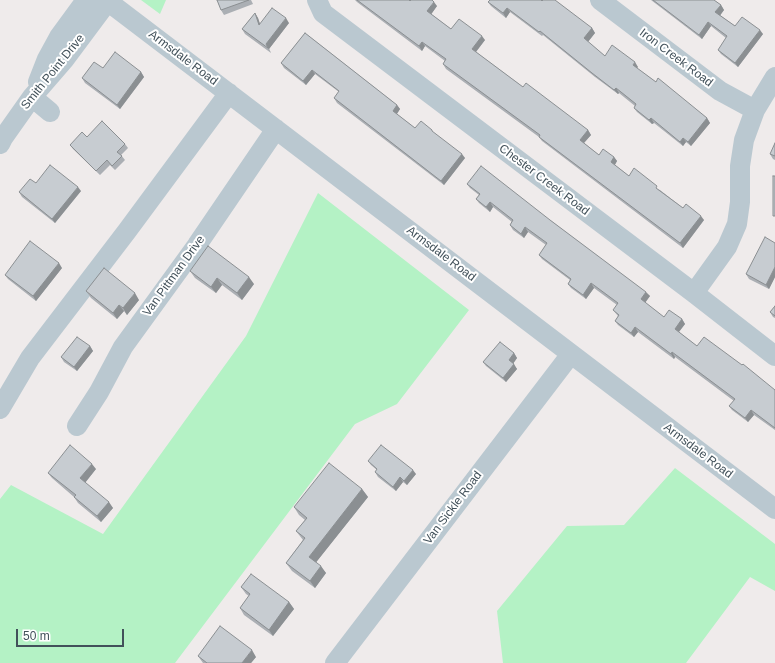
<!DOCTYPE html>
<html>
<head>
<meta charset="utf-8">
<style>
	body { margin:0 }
	#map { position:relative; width:775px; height:663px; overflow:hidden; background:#efebeb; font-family:Helvetica,sans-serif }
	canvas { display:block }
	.scale { position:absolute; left:16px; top:629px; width:108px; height:18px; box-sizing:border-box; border:2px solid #42515a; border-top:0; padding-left:5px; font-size:12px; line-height:14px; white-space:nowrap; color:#42515a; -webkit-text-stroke:3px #fff; paint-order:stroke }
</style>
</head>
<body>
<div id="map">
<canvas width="775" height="663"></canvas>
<div class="scale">50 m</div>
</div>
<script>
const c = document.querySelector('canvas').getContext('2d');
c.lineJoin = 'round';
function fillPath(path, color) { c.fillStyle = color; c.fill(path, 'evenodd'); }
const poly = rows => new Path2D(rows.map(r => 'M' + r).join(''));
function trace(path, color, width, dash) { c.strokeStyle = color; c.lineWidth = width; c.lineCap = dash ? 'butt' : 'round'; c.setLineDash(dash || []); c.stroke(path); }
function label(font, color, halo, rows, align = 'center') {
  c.font = font + ' Helvetica,sans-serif'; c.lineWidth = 4; c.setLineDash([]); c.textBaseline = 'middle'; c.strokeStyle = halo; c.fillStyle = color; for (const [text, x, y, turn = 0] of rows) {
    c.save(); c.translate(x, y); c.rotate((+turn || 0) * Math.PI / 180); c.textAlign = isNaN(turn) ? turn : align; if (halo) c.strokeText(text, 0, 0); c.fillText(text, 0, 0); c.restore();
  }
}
fillPath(poly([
	[141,0,166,0,160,14],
	[318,193,469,310,397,404,355,424,175,663,0,663,0,499,11,485,103,534,246,336],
	[675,468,775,544,775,591,750,577,686,663,503,663,497,611,567,526,624,525]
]), '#b4f2c5');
trace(poly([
	[106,0,775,509],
	[317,0,323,13,694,293,775,356],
	[600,0,720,91,755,110],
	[38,82,47,59,59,37,86,0],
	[32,97,50,112],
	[0,144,3,138,32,97,64,60,108,1],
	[694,293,727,247,737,224,740,202,740,166,744,140,755,110,775,77],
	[0,409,30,358,127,231,229,93],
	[77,426,99,392,123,347,197,245,276,129],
	[335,663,571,354]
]), '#bac8d0', 20);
fillPath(poly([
	[217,0,251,0,253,4,224,15,221,10],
	[355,0,409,0,410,1,437,6,431,14,451,29,485,40,476,52,523,87,588,130,591,135,584,143,599,155,614,157,617,161,615,165,629,176,660,190,683,208,704,220,683,248,542,141,539,137,446,69,443,64,445,61,425,46,422,51,357,2],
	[651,0,714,0,721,5,724,10,720,15,735,26,763,34,738,67,721,54,718,50,726,38,711,26,702,39],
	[488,2,592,28,595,33,588,42,605,56,638,67,637,68,656,82,707,118,710,123,691,146,686,142,683,146,654,123,652,124,637,112,634,108,635,106,619,93,618,94,595,77,543,35,542,36,510,12,506,18,491,6],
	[255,13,258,18,260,24,289,23,269,49,271,53,245,34,242,29],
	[305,33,397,105,400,109,397,114,415,128,465,158,444,185,337,103,334,98,339,92,315,74,306,85,284,68,281,63],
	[103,68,141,72,144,77,120,109,85,83,82,78],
	[87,137,125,144,128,148,121,155,125,160,115,170,110,165,100,175,73,149,70,145],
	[775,143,775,160,773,159,770,154],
	[36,183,81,191,55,223,22,197,19,192],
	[467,184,550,220,650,296,645,303,664,317,682,319,685,324,679,332,697,346,775,390,775,430,754,415,748,422,732,410,729,406,734,401,675,357,674,359,638,332,634,337,618,325,615,321,618,316,613,310,617,305,594,288,586,299,571,288,568,284,570,280,542,259,539,255,546,245,528,232,524,238,513,230,510,225,512,222,493,207,490,212,479,203,476,199,479,195,470,188],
	[775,243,775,277,769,289,749,279,746,274],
	[62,268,36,301,8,279,5,275],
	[190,271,254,284,242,300,222,285,216,293,195,278],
	[86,291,139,300,127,315,124,311,117,319,91,298],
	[775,306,775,318,773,317,770,312],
	[90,346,93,351,77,371,64,362,61,357],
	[514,353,517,358,513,364,517,369,506,382,486,366,483,362],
	[368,461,416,474,407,485,403,482,396,491,378,477,375,472,377,470,371,465],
	[96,469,85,483,113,508,101,522,78,503,74,497,52,478,48,473],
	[362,489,368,497,316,562,326,573,315,588,292,571,286,563,303,540,296,531,305,520,299,515,294,507],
	[241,587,289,602,294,609,273,636,244,615,240,608,249,596,246,594],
	[198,656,256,657,251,663,203,663]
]), '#abafb4');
fillPath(poly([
	[434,2,437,6,430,16,427,11],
	[721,5,724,10,719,17,715,12],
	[507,8,510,12,506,18,503,13],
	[255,13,258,18,262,30,259,25],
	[286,18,289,23,269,49,271,53,268,48,266,44],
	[708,22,711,26,702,39,699,35],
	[592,28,595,33,587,43,584,38],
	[760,30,763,34,738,67,735,63],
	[482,36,485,40,475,53,472,49],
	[422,42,425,46,422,51,419,46],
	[635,62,638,67,636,69,633,65],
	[312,70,315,74,306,85,303,81],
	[141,72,144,77,120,109,117,105],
	[616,88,619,93,618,94,614,90],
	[397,105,400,109,396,115,393,111],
	[651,118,654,123,652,124,649,120],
	[707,118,710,123,691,146,688,142],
	[588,130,591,135,583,144,580,140],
	[683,138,686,142,683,146,680,142],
	[462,154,465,158,444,185,441,181],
	[614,157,617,161,614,166,611,162],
	[78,187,81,191,55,223,52,219],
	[490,202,493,207,490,212,486,207],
	[701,216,704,220,683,248,680,243],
	[525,227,528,232,524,238,521,234],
	[59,263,62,268,36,301,33,296],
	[775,267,775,277,769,289,766,285],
	[249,277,254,284,242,300,237,293],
	[217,278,222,285,216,293,211,287],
	[591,283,594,288,586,299,583,295],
	[646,292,650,296,644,304,641,299],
	[135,293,139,300,127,315,123,308],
	[119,305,124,311,117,319,113,313],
	[682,319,685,324,678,333,675,329],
	[635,327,638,332,634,337,631,333],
	[90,346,93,351,77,371,74,367],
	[672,352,675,357,674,359,671,354],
	[514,353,517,358,512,365,509,360],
	[514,364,517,369,506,382,503,378],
	[751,410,754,415,748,422,745,418],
	[92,464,96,469,84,484,80,478],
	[413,470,416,474,407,485,404,481],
	[400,477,403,482,396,491,393,487],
	[362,489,368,497,314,565,309,557],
	[109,502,113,508,101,522,97,516],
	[321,566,326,573,315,588,310,581],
	[289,602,294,609,273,636,269,630],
	[252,650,256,657,251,663,242,663]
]), '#8b8f92');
const building = poly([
	[217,0,249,0,221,10,217,0],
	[357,0,409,0,410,1,411,0,432,0,434,2,427,11,451,29,459,19,482,36,472,49,523,87,526,83,588,130,580,140,599,155,603,149,614,157,611,162,629,176,634,168,657,186,656,188,683,208,686,204,701,216,680,243,539,137,540,135,443,64,446,59,422,42,419,46,357,0],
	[490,0,541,0,542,1,543,0,555,0,592,28,584,38,605,56,612,45,635,62,633,65,656,82,658,78,707,118,688,142,683,138,680,142,651,118,649,120,634,108,636,104,616,88,614,90,592,73,540,31,539,32,507,8,503,13,488,2,490,0],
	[653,0,714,0,721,5,715,12,735,26,742,17,760,30,735,63,718,50,727,36,708,22,699,35,653,0],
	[272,8,286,18,266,44,268,48,242,29,255,13,259,25,272,8],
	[305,33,397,105,393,111,415,128,421,121,432,130,432,131,462,154,441,181,334,98,339,91,312,70,303,81,281,63,305,33],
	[115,52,141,72,117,105,82,78,94,62,103,68,115,52],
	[102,121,125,144,117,152,122,156,112,166,107,160,96,171,70,145,82,132,87,137,102,121],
	[775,143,775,156,770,154,775,143],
	[50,165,78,187,52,219,19,192,30,179,36,183,50,165],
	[481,166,550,220,646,292,641,299,664,317,669,310,682,319,675,329,697,346,704,337,742,365,743,364,775,390,775,428,751,410,745,418,729,406,735,399,672,352,671,354,635,327,631,333,615,321,619,315,613,310,618,303,591,283,583,295,568,284,571,279,539,255,547,243,525,227,521,234,510,225,513,220,490,202,486,207,476,199,480,194,467,184,481,166],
	[773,176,775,176,775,216,773,216,773,176],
	[765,237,775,243,775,267,766,285,746,274,765,237],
	[30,241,59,263,33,296,5,275,30,241],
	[208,246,249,277,237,293,217,278,211,287,190,271,208,246],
	[104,268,135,293,123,308,119,305,113,313,86,291,104,268],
	[775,306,775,316,770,312,775,306],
	[77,337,90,346,74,367,61,357,77,337],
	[500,342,514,353,509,360,514,364,503,378,483,362,500,342],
	[70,445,92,464,80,478,109,502,97,516,74,497,76,495,48,473,70,445],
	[381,445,413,470,404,481,400,477,393,487,375,472,377,469,368,461,381,445],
	[329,463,362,489,309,557,321,566,310,581,286,563,305,538,296,531,307,518,294,507,329,463],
	[251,574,289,602,269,630,240,608,250,594,241,587,251,574],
	[220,626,252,650,242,663,207,663,198,656,220,626]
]);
fillPath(building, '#c7ccd1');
trace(building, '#8b8f92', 1);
label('12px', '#42515a', '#fff', [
	["Armsdale Road",183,58,37],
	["Iron Creek Road",676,58,37],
	["Smith Point Drive",53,72,-51],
	["Chester Creek Road",544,180,37],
	["Armsdale Road",441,254,37],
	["Van Pittman Drive",174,276,-54],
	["Armsdale Road",698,451,37],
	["Van Sickle Road",453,508,-53]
]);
</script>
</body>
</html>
